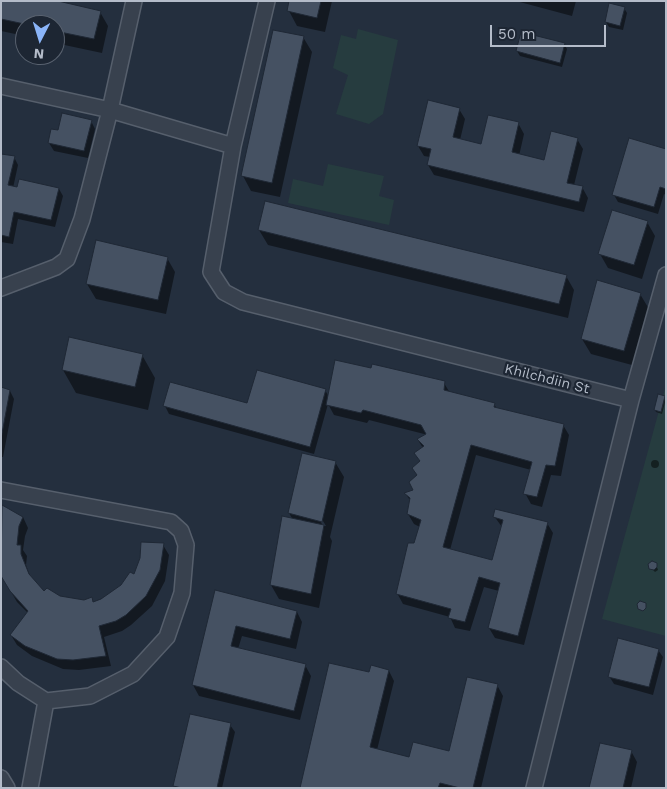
<!DOCTYPE html>
<html>
<head>
<meta charset="utf-8">
<style>
	body { margin:0 }
	#map { position:relative; width:667px; height:789px; overflow:hidden; background:#242f3e; font-family:"Work Sans",sans-serif }
	canvas { display:block }
	.frame { position:absolute; inset:0; border:2px solid #b4bcc9; pointer-events:none }
	.north { position:absolute; left:15px; top:15px; width:50px; height:50px; box-sizing:border-box; background:#1d2633; border:1px solid #59626f; border-radius:50%; rotate:185deg; font-size:14px; font-weight:700; line-height:20px; text-align:center; color:#b4bcc9 }
	.north::after { content:''; display:block; margin:auto; width:18px; height:22px; background:#8ab4f8; clip-path:polygon(50% 0,100% 100%,50% 72%,0 100%) }
	.scale { position:absolute; left:490px; top:25px; width:116px; height:22px; box-sizing:border-box; border:2px solid #b4bcc9; border-top:0; padding-left:6px; font-size:15px; line-height:18px; white-space:nowrap; color:#b4bcc9; -webkit-text-stroke:4px #1d2633; paint-order:stroke }
</style>
</head>
<body>
<div id="map">
<canvas width="667" height="789"></canvas>
<div class="frame"></div>
<div class="north">N</div>
<div class="scale">50 m</div>
</div>
<script>
const c = document.querySelector('canvas').getContext('2d');
c.lineJoin = 'round';
function fillPath(path, color) { c.fillStyle = color; c.fill(path, 'evenodd'); }
const poly = rows => new Path2D(rows.map(r => 'M' + r).join(''));
function trace(path, color, width, dash) { c.strokeStyle = color; c.lineWidth = width; c.lineCap = dash ? 'butt' : 'round'; c.setLineDash(dash || []); c.stroke(path); }
function label(font, color, halo, rows, align = 'center') {
  c.font = font + ' "Work Sans",sans-serif'; c.lineWidth = 4.5; c.setLineDash([]); c.textBaseline = 'middle'; c.strokeStyle = halo; c.fillStyle = color; for (const [text, x, y, turn = 0] of rows) {
    c.save(); c.translate(x, y); c.rotate((+turn || 0) * Math.PI / 180); c.textAlign = isNaN(turn) ? turn : align; if (halo) c.strokeText(text, 0, 0); c.fillText(text, 0, 0); c.restore();
  }
}
fillPath(poly([
	[358,29,398,40,383,114,369,124,336,114,348,75,333,68,341,35,356,39],
	[328,164,384,176,379,196,394,200,389,225,288,203,293,179,323,186],
	[666,385,666,636,602,619]
]), '#263c3f');
fillPath(poly([
	[1,1,100,12,108,26,102,53,55,43,55,25,25,25,25,36,1,31],
	[291,1,332,1,325,32,297,26,289,11],
	[516,1,576,1,572,16],
	[624,8,627,13,623,30,609,27,606,22],
	[303,37,312,52,280,197,251,191,243,176],
	[564,44,567,49,562,67,520,56,517,51],
	[459,109,465,119,460,140,482,146,518,123,524,134,519,156,545,162,577,139,583,149,574,185,582,187,588,198,584,212,434,175,428,165,430,157,424,156,418,146],
	[91,121,95,129,88,158,54,151,49,143,59,132],
	[666,150,666,195,664,194,658,214,618,202,614,195],
	[1,155,14,157,18,165,13,188,59,189,63,196,55,227,18,219,13,244,1,242],
	[647,222,655,236,642,279,608,268,600,254],
	[259,230,566,276,574,290,568,318,268,245],
	[167,258,175,272,166,314,96,299,87,284],
	[640,294,649,309,632,365,591,354,582,339],
	[142,355,155,378,148,410,76,393,63,370],
	[444,383,450,393,494,404,497,409,563,425,569,435,561,476,551,475,542,507,531,504,525,493,531,470,476,455,450,550,493,562,502,527,494,516,547,523,553,533,524,645,495,638,489,628,499,591,484,587,470,631,455,628,450,617,403,604,397,593,420,527,414,524,408,514,411,502,406,494,415,491,423,448,418,440,428,435,369,420,367,423,334,415,328,404,314,454,169,414,165,406,248,405,325,390,329,397],
	[1,388,10,391,14,399,3,457,1,457],
	[665,397,666,399,662,414,656,412,655,410],
	'651 464a4 4 0 1 1 8 0a4 4 0 1 1-8 0Z',
	[335,462,344,477,330,537,332,541,319,608,279,599,271,585,293,520,289,513],
	[320,516,326,526,323,526,318,517],
	[3,507,23,517,28,528,25,536,23,550,27,556,26,565,30,576,44,593,59,598,84,601,91,599,93,602,110,595,135,576,163,545,169,555,165,581,152,606,131,625,122,631,104,637,111,666,79,670,63,669,32,656,17,645,11,635,28,613,17,602,3,578,1,572,1,511],
	[656,564,658,570,655,572,651,568],
	[216,592,297,612,302,622,296,649,242,636,238,649,305,665,311,676,300,720,199,696,193,685],
	[658,650,663,657,653,695,614,684,609,676],
	[389,671,394,681,377,750,410,758,450,753,497,685,503,696,481,788,301,788,370,674],
	[230,725,235,732,222,788,176,788,175,786],
	[631,751,637,762,631,788,590,788]
]), '#0007');
const building = poly([
	[1,1,58,1,101,11,94,39,55,31,55,25,29,25,1,19,1,1],
	[289,1,321,1,317,18,287,11,289,1],
	[609,3,625,7,620,26,605,22,609,3],
	[273,30,304,36,272,183,241,176,273,30],
	[521,32,565,43,560,63,516,51,521,32],
	[428,100,460,108,453,137,481,144,488,115,519,122,512,152,544,160,551,131,578,138,567,183,583,186,579,202,427,165,431,149,417,146,428,100],
	[62,113,92,120,84,151,48,143,51,129,58,130,62,113],
	[629,138,666,149,666,189,660,187,654,207,612,195,629,138],
	[1,154,15,156,8,185,17,187,19,179,59,188,51,220,14,212,9,237,1,235,1,154],
	[265,201,567,275,559,304,258,230,265,201],
	[612,210,648,221,634,265,598,254,612,210],
	[96,240,168,257,158,300,86,284,96,240],
	[597,280,641,293,624,351,581,339,597,280],
	[69,337,143,354,135,387,62,370,69,337],
	[335,360,371,368,372,364,445,381,444,390,495,403,494,407,564,424,555,466,546,465,537,497,523,494,532,462,471,445,443,547,492,560,503,520,493,517,495,509,548,522,518,636,488,628,500,583,479,577,465,622,448,618,451,609,396,594,408,543,414,543,421,520,407,514,410,498,404,493,413,490,409,482,417,475,412,468,420,461,414,453,424,446,417,439,426,434,421,425,363,410,361,413,326,405,335,360],
	[257,370,326,389,310,447,163,406,170,382,247,403,257,370],
	[1,387,10,390,1,439,1,387],
	[658,394,665,396,661,412,654,410,658,394],
	[302,453,336,461,322,522,288,513,302,453],
	[2,505,23,517,19,526,17,545,21,545,21,554,29,574,44,591,47,588,60,596,84,600,92,597,93,602,101,599,121,585,130,572,134,574,140,558,141,542,164,543,160,570,146,596,126,615,116,621,99,626,106,656,73,660,57,659,25,646,10,635,28,611,10,591,1,576,2,505],
	[282,516,324,525,311,594,270,585,282,516],
	[652,561,657,563,657,567,654,570,649,569,648,564,652,561],
	[215,590,297,611,290,639,236,626,231,646,306,664,294,711,192,685,215,590],
	[640,601,646,603,646,608,643,611,638,609,637,604,640,601],
	[618,638,659,649,649,687,608,677,618,638],
	[329,663,369,672,371,665,389,670,370,747,409,757,413,742,449,751,467,677,498,684,473,788,460,788,440,783,438,788,300,788,329,663],
	[190,714,231,723,217,788,182,788,173,786,190,714],
	[600,743,632,750,623,788,589,788,600,743]
]);
fillPath(building, '#455162');
trace(building, '#1f2835', 1);
const minor = poly([
	[267,1,233,146,211,272,224,292,243,302,631,400,534,788],
	[1,86,110,110,233,146],
	[1,288,56,267,67,259,82,219,110,110,134,1],
	[631,400,666,275],
	[1,490,171,522,181,531,186,545,182,593,167,637,133,674,90,696,46,701,18,683,1,667],
	[1,778,7,788],
	[30,788,46,701]
]);
trace(minor, '#565f6c', 18);
trace(minor, '#38414e', 15);
label('14px', '#b4bcc9', '#1d2633', [
	["Khilchdiin St",547,379,14]
]);
</script>
</body>
</html>
